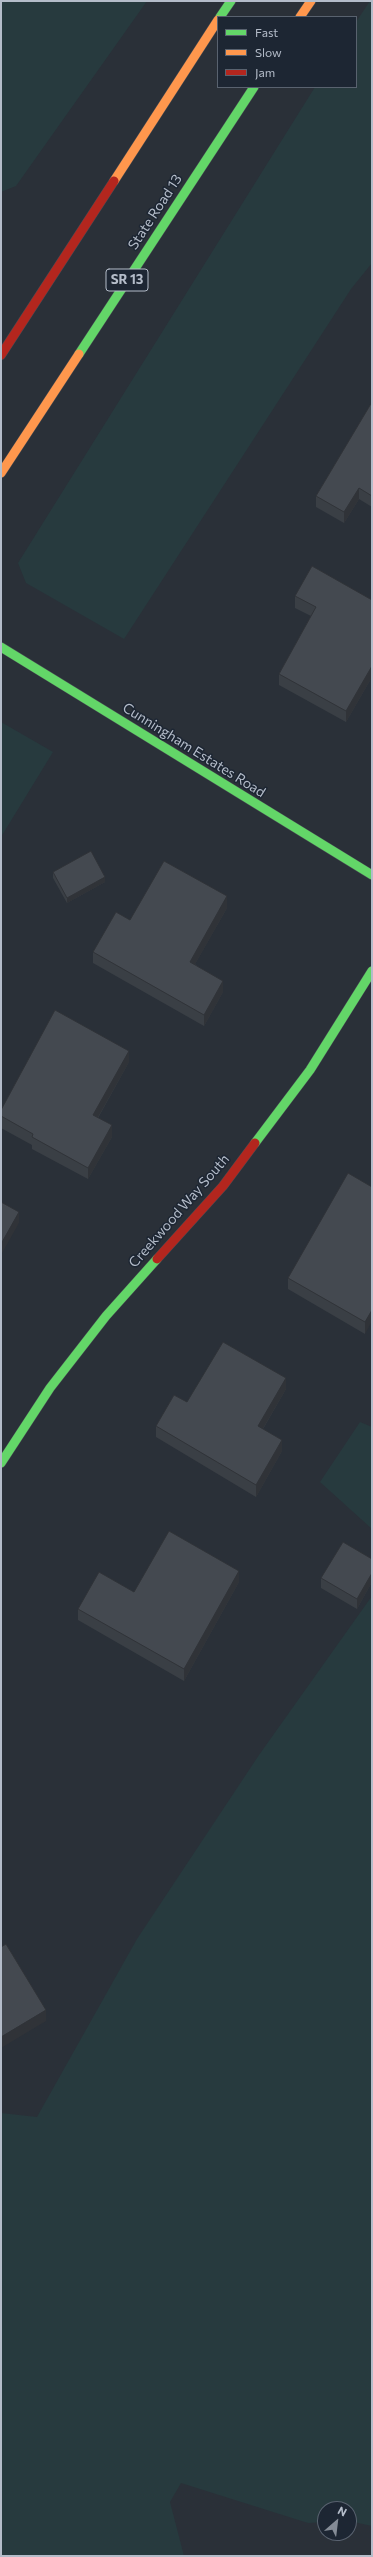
<!DOCTYPE html>
<html>
<head>
<meta charset="utf-8">
<style>
	body { margin:0 }
	#map { position:relative; width:373px; height:2557px; overflow:hidden; background:#2a3038; font-family:Commissioner,sans-serif }
	canvas { display:block }
	.frame { position:absolute; inset:0; border:2px solid #b4bcc9; pointer-events:none }
	.legend { position:absolute; left:217px; top:16px; width:140px; height:72px; box-sizing:border-box; background:#1d2633; border:1px solid #59626f; margin:0; padding:5px 7px; list-style:none; font-size:12px; color:#b4bcc9 }
	.legend li { display:flex; align-items:center; gap:8px; height:20px }
	.legend b { width:20px; border:1px solid #59626f }
	.north { position:absolute; left:317px; top:2501px; width:40px; height:40px; box-sizing:border-box; background:#1d2633; border:1px solid #59626f; border-radius:50%; rotate:28deg; font-size:11px; font-weight:700; line-height:16px; text-align:center; color:#b4bcc9 }
	.north::after { content:''; display:block; margin:auto; width:14px; height:18px; background:#848b96; clip-path:polygon(50% 0,100% 100%,50% 72%,0 100%) }
</style>
</head>
<body>
<div id="map">
<canvas width="373" height="2557"></canvas>
<div class="frame"></div>
<ul class="legend">
<li><b style="height:5px;background:#63d668"></b>Fast</li>
<li><b style="height:5px;background:#ff974d"></b>Slow</li>
<li><b style="height:5px;background:#b3261e"></b>Jam</li>
</ul>
<div class="north">N</div>
</div>
<script>
const c = document.querySelector('canvas').getContext('2d');
c.lineJoin = 'round';
function fillPath(path, color) { c.fillStyle = color; c.fill(path, 'evenodd'); }
const poly = rows => new Path2D(rows.map(r => 'M' + r).join(''));
function trace(path, color, width, dash) { c.strokeStyle = color; c.lineWidth = width; c.lineCap = dash ? 'butt' : 'round'; c.setLineDash(dash || []); c.stroke(path); }
function label(font, color, halo, rows, align = 'center') {
  c.font = font + ' Commissioner,sans-serif'; c.lineWidth = 3; c.setLineDash([]); c.textBaseline = 'middle'; c.strokeStyle = halo; c.fillStyle = color; for (const [text, x, y, turn = 0] of rows) {
    c.save(); c.translate(x, y); c.rotate((+turn || 0) * Math.PI / 180); c.textAlign = isNaN(turn) ? turn : align; if (halo) c.strokeText(text, 0, 0); c.fillText(text, 0, 0); c.restore();
  }
}
fillPath(poly([
	[1,1,147,1,16,186,1,192],
	[370,1,372,1,372,263,351,289,124,639,26,583,18,563,315,87,356,87,356,22],
	[1,722,53,752,1,837],
	[360,1422,372,1427,372,1529,320,1482],
	[372,1596,372,2526,349,2521,349,2509,325,2509,325,2522,308,2523,181,2483,170,2502,184,2556,1,2556,1,2113,37,2117,137,1939,259,1755]
]), '#273a3e');
const fast = poly([
	[220,17,231,1],
	[79,354,254,87],
	[1,647,372,875],
	[255,1143,310,1070,372,971],
	[1,1463,50,1388,106,1316,157,1259]
]);
const slow = poly([
	[300,17,311,1],
	[114,181,218,20],
	[1,473,79,354]
]);
const jam = poly([
	[1,355,114,181],
	[157,1259,223,1186,255,1143]
]);
trace(fast, '#484c53', 10);
trace(slow, '#484c53', 10);
trace(jam, '#484c53', 10);
trace(fast, '#63d668', 9);
trace(slow, '#ff974d', 9);
trace(jam, '#b3261e', 9);
fillPath(poly([
	[372,402,372,507,359,499,344,523,316,507,316,496],
	[295,596,372,600,372,677,346,722,279,685,279,674,311,616,295,608],
	[53,872,105,882,67,903,53,878],
	[227,908,195,964,223,992,204,1026,93,963,93,952,130,920],
	[129,1062,98,1118,112,1137,88,1179,32,1149,32,1145,1,1128,1,1110],
	[372,1187,365,1334,288,1289,288,1278],
	[286,1389,263,1429,282,1451,256,1497,156,1437,156,1426,187,1402],
	[372,1559,372,1582,357,1609,321,1588,321,1578],
	[239,1582,184,1681,78,1620,78,1609,134,1592]
]), '#3a3f45');
fillPath(poly([
	[359,488,359,499,344,523,344,512],
	[372,666,372,677,346,722,346,711],
	[105,877,105,882,67,903,67,898],
	[227,896,227,908,190,973,190,962],
	[223,981,223,992,204,1026,204,1015],
	[129,1051,129,1062,93,1126,93,1115],
	[112,1125,112,1137,88,1179,88,1168],
	[19,1212,19,1223,1,1255,1,1244],
	[372,1310,372,1321,365,1334,365,1322],
	[286,1378,286,1389,258,1437,258,1426],
	[282,1440,282,1451,256,1497,256,1485],
	[239,1571,239,1582,184,1681,184,1669],
	[372,1573,372,1582,357,1609,357,1599],
	[46,2010,46,2021,1,2048,1,2037]
]), '#303338');
const building = poly([
	[372,402,372,496,359,488,344,512,316,496,372,402],
	[312,566,372,600,372,666,346,711,279,674,316,607,295,596,312,566],
	[91,851,105,877,67,898,53,872,91,851],
	[164,861,227,896,190,962,223,981,204,1015,93,952,116,912,130,920,164,861],
	[55,1010,129,1051,93,1115,112,1125,88,1168,32,1137,33,1134,1,1116,1,1110,55,1010],
	[348,1173,372,1187,372,1310,365,1322,288,1278,348,1173],
	[1,1202,19,1212,1,1244,1,1202],
	[223,1342,286,1378,258,1426,282,1440,256,1485,156,1426,174,1395,187,1402,223,1342],
	[169,1531,239,1571,184,1669,78,1609,99,1572,134,1592,169,1531],
	[343,1542,372,1559,372,1573,357,1599,321,1578,343,1542],
	[6,1944,46,2010,1,2037,1,1947,6,1944]
]);
fillPath(building, '#444950');
trace(building, '#303338', 1);
for (const [x, y, w] of [
	[127,280,42]
]) { const box = new Path2D(); box.roundRect(x - w / 2, y - 11, w, 22, 3); c.fillStyle = '#1d2633'; c.fill(box); trace(box, '#b4bcc9', 1); }
label('bold 13px', '#b4bcc9', null, [
	["SR 13",127,280]
]);
label('14px', '#b4bcc9', '#1d2633', [
	["State Road 13",155,212,-57],
	["Cunningham Estates Road",194,750,32],
	["Creekwood Way South",179,1211,-49]
]);
</script>
</body>
</html>
